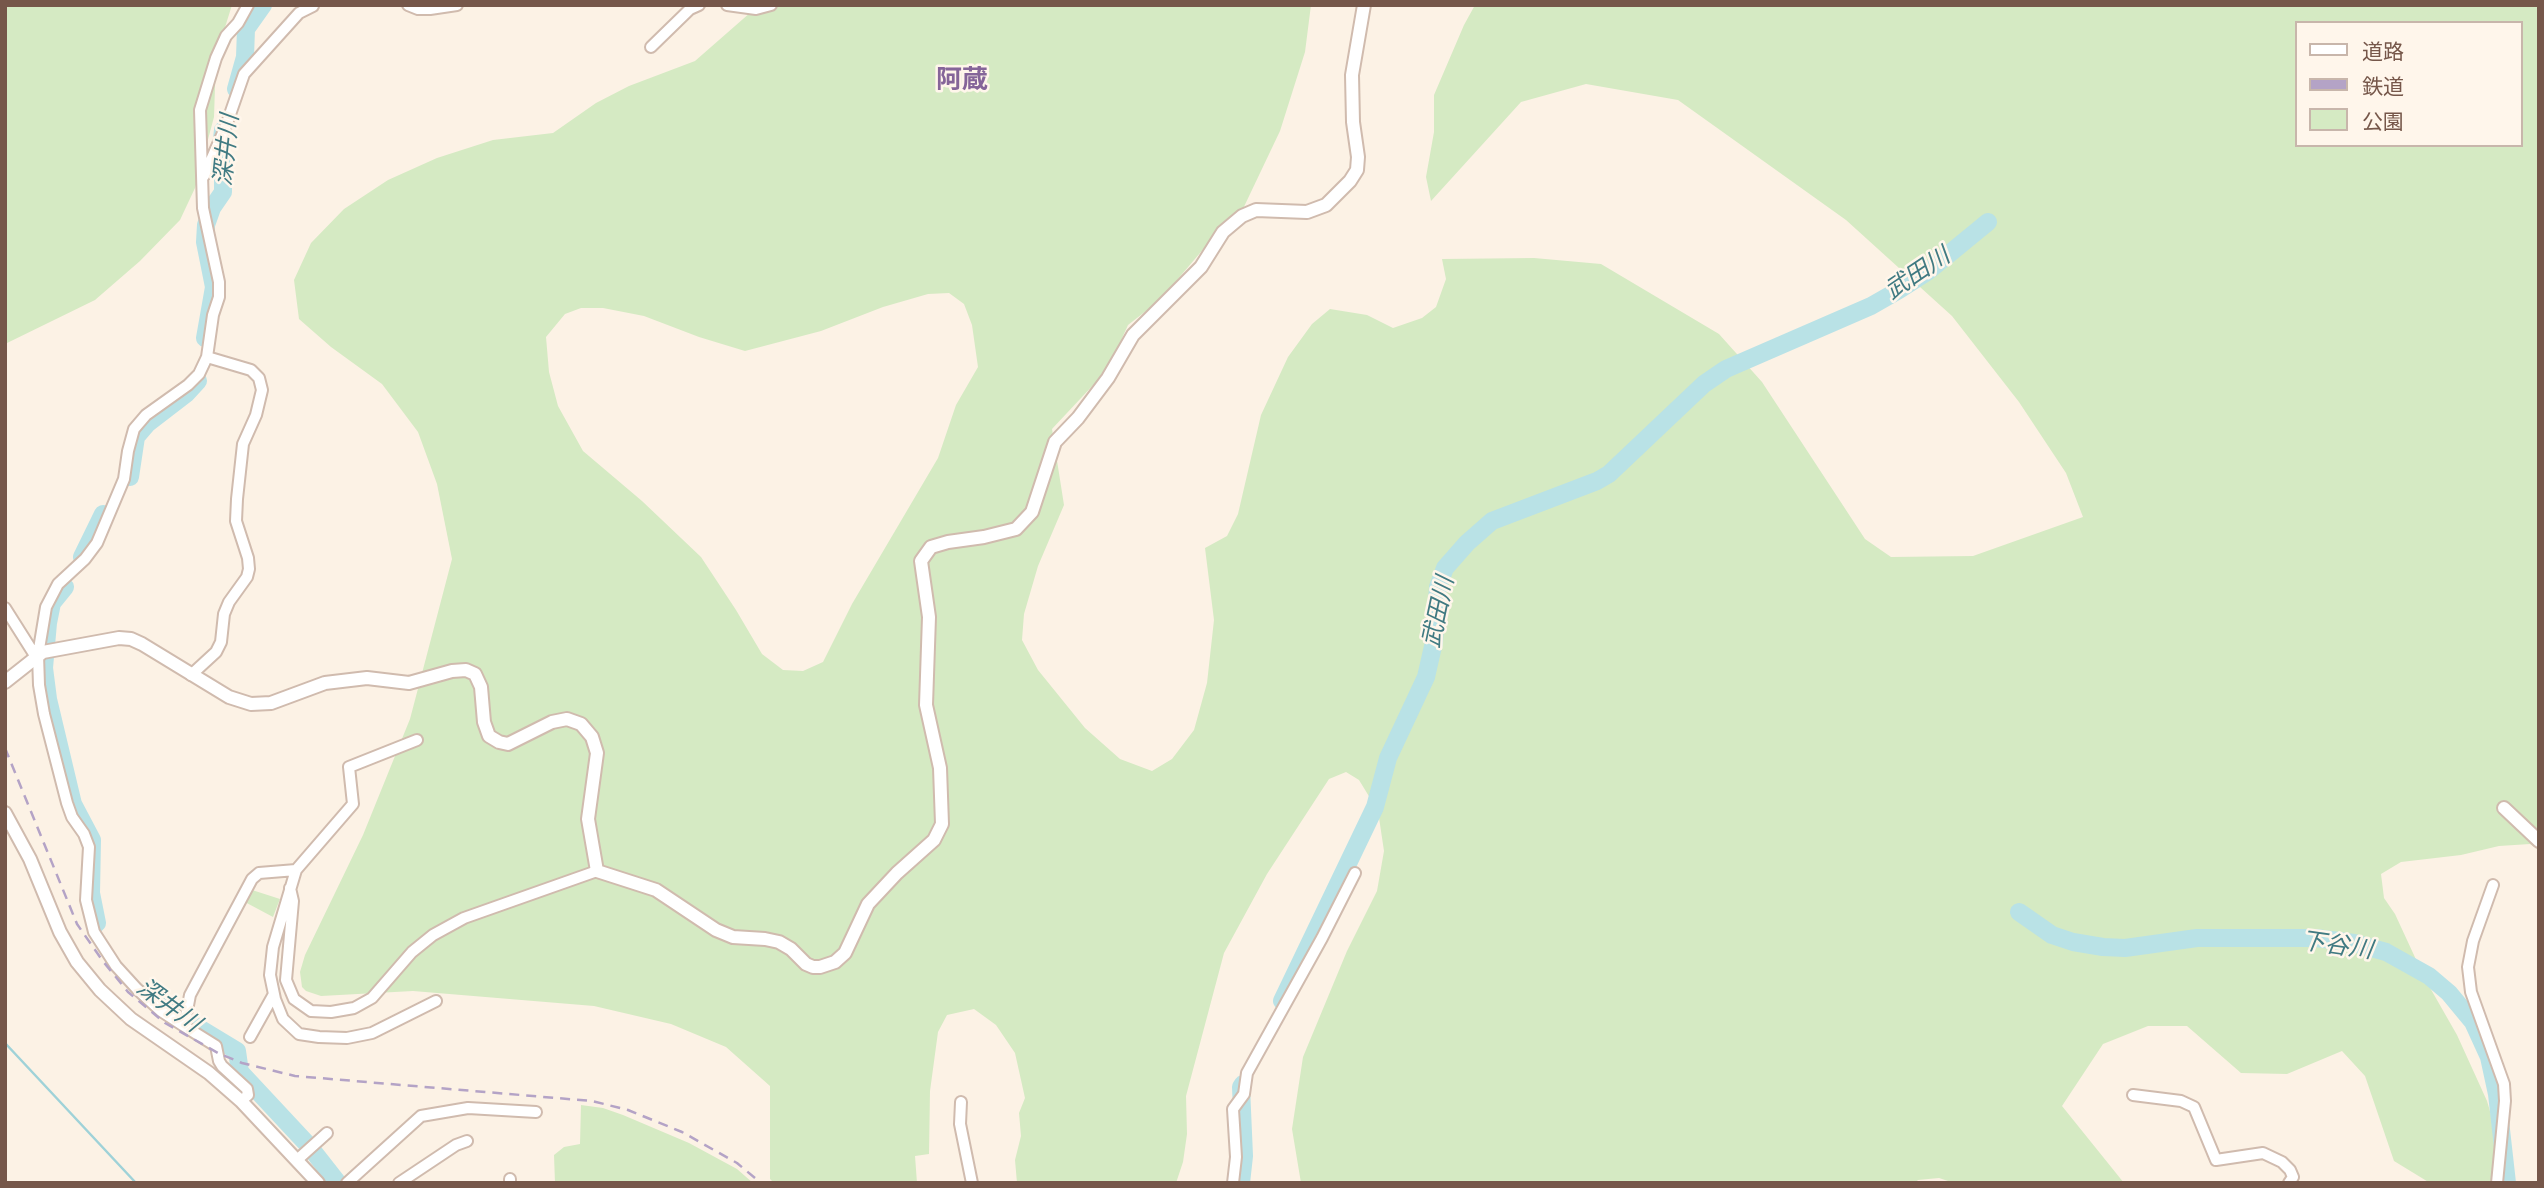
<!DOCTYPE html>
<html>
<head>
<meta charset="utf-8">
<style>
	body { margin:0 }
	#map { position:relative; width:2544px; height:1188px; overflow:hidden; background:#fcf2e5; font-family:"Exo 2","Noto Sans JP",sans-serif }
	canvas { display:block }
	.frame { position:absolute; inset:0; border:7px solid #76574a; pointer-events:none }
	.legend { position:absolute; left:2295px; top:21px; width:228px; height:126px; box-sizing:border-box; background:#fff6eb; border:2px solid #c8b6ab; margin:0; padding:9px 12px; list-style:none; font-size:21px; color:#76574a }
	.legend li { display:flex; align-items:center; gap:14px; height:35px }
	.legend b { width:35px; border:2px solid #c8b6ab }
</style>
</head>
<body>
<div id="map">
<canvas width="2544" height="1188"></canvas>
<div class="frame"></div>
<ul class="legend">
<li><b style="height:9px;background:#fff"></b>道路</li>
<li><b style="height:9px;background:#b4a3c6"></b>鉄道</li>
<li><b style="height:19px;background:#d5eac3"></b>公園</li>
</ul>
</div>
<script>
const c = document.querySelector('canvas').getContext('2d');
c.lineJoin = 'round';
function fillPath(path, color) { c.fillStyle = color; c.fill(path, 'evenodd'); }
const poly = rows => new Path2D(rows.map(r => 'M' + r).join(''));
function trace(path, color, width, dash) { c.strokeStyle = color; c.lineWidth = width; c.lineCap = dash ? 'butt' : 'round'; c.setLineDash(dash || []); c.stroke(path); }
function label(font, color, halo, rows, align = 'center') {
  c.font = font + ' "Exo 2","Noto Sans JP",sans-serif'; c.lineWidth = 5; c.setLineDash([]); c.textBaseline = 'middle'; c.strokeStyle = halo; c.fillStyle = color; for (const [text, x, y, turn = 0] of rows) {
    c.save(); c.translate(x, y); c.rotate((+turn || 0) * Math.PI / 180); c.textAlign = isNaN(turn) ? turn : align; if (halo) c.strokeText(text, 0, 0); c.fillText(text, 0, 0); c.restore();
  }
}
fillPath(poly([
	[5,5,232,5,216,56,214,117,195,188,180,220,140,261,95,300,5,344],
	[759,5,1311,5,1305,52,1280,131,1241,213,1217,233,1160,300,1128,325,1114,356,1096,382,1052,429,1064,505,1038,566,1024,614,1022,640,1038,670,1085,728,1120,759,1152,771,1172,759,1194,730,1207,683,1214,620,1205,548,1227,536,1238,514,1261,415,1288,357,1312,324,1330,309,1367,315,1393,328,1422,318,1436,307,1446,279,1442,259,1534,258,1601,264,1719,334,1762,382,1865,539,1891,557,1973,556,2083,517,2066,473,2019,402,1952,316,1846,220,1678,100,1586,84,1521,102,1431,201,1426,177,1434,132,1434,95,1464,25,1475,5,2539,5,2539,850,2530,844,2499,846,2461,855,2401,862,2381,874,2384,898,2395,914,2425,979,2457,1035,2487,1101,2511,1183,2430,1183,2394,1161,2365,1076,2342,1051,2287,1074,2241,1073,2187,1026,2148,1026,2103,1044,2062,1106,2124,1183,1954,1183,1939,1178,1918,1180,1915,1183,1301,1183,1292,1129,1303,1057,1347,951,1377,891,1384,851,1378,811,1359,780,1346,772,1329,779,1267,874,1224,953,1186,1096,1187,1134,1183,1162,1176,1183,1017,1183,1015,1160,1021,1136,1019,1113,1025,1098,1015,1053,996,1025,974,1009,947,1015,938,1032,930,1091,929,1154,915,1156,917,1183,774,1183,770,1179,770,1086,726,1047,671,1024,594,1006,413,991,321,996,306,991,302,987,300,972,305,955,363,835,410,719,452,559,437,484,418,432,382,384,331,347,299,319,294,280,311,243,344,209,388,180,437,158,493,140,553,133,596,103,629,86,695,61],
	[2297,23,2521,23,2521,145,2297,145],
	[949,293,964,304,972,325,978,367,956,405,938,458,852,604,823,662,803,671,783,670,762,654,736,610,701,557,642,501,583,451,558,406,549,372,546,337,565,314,581,308,603,308,644,316,699,337,745,351,821,331,883,307,928,294],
	[249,889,280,899,273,917,243,901],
	[581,1105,603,1108,623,1115,689,1143,737,1169,753,1183,555,1183,554,1155,564,1147,580,1144]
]), '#d5eac3');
trace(poly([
	[5,1043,136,1183]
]), '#9fd2d8', 2.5);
trace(poly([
	[236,89,245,57,246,29,263,5],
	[205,338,214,287,205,242,206,225,212,208,223,192,223,171,220,156,223,130],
	[130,477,136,437,148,423,187,393,198,381],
	[82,557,103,514],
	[65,587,52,603,48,623,44,668,48,699,73,804,92,840,91,893,97,923],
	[2019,912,2052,935,2073,942,2103,947,2125,948,2197,938,2316,938,2354,943,2386,952,2429,976,2449,993,2473,1022,2489,1057,2497,1094,2507,1183],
	[148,993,161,1005,237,1051,240,1072,309,1146,338,1183],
	[1282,1001,1375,807,1388,758,1426,677,1434,642,1438,587,1445,568,1467,543,1492,521,1597,481,1609,474,1704,384,1726,369,1871,306,1899,290,1927,272,1988,222],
	[1241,1183,1244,1156,1241,1087,1243,1084]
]), '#b9e2e6', 18);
const minor = poly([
	[408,5,418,9,430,9,457,5],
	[727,5,756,9,771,5],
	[651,47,690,9,699,5],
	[204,176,226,126,244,74,299,13,313,6],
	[5,608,36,657],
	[191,675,216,652,221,642,224,614,229,602,247,577,249,569,248,558,236,521,237,499,243,444,256,415,262,390,259,378,251,370,207,357],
	[417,740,349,767,353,804,296,870,273,947,270,975,275,999,283,1019,299,1034,319,1037,347,1038,372,1033,436,1001],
	[2493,885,2473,941,2468,967,2471,992,2504,1084,2505,1101,2497,1183],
	[290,888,293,901,286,980,294,999,311,1011,331,1012,354,1008,372,998,412,952,433,935,464,918,597,871],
	[184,1026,161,1011,137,989,116,966,94,932,86,900,89,847,84,834,72,817,67,803,44,714,39,685,38,655,46,607,58,584,85,559,97,543,124,479,128,451,134,429,146,415,188,385,199,374,207,357,213,315,219,297,219,282,203,208,200,110,216,58,226,36,238,23,248,5],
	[250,1037,274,994],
	[2133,1095,2181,1101,2194,1107,2216,1160,2263,1153,2282,1162,2290,1170,2293,1177,2289,1183],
	[241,1101,248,1095,247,1089,222,1066,219,1061,216,1046,184,1026,190,995,252,879,259,873,296,870],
	[961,1102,960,1124,972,1183],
	[297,1160,327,1133],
	[347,1183,421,1116,468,1108,536,1112],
	[399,1183,456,1145,467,1141],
	[510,1183,510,1179],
	[1233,1183,1236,1157,1233,1109,1244,1094,1247,1073,1322,938,1355,873]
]);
const tertiary = poly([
	[5,682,43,652,119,638,131,639,142,644,229,697,251,704,271,703,325,683,367,678,409,683,452,671,466,670,475,674,481,687,484,722,489,736,499,742,508,744,552,722,567,719,581,724,592,737,597,753,588,819,597,871,656,890,716,930,733,937,765,939,779,942,791,949,806,964,813,967,820,967,835,962,845,953,868,904,897,873,934,840,942,824,940,768,926,705,929,617,921,561,931,547,948,542,984,537,1016,529,1032,512,1055,442,1078,418,1108,378,1133,335,1201,267,1223,232,1242,216,1256,210,1307,212,1326,205,1350,181,1357,170,1358,157,1353,122,1352,75,1364,5],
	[2504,808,2539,841],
	[5,813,30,859,60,932,77,962,100,990,131,1019,209,1073,241,1101,318,1183]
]);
trace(minor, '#d0bbae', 14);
trace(tertiary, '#d0bbae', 16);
trace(minor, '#fff', 10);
trace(tertiary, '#fff', 12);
trace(poly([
	[5,748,77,924,102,960,128,992,165,1023,218,1053,242,1063,295,1076,592,1101,628,1110,682,1132,737,1163,761,1183]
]), '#b4a3c6', 2.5, [10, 7]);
label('italic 24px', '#407a82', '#fff6eb', [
	["深井川",226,150,-84],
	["武田川",1917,273,-34],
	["武田川",1438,612,-78],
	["下谷川",2337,945,8],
	["深井川",169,1005,36]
]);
label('bold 26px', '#856599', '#fff6eb', [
	["阿蔵",962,79]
]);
</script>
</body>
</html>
